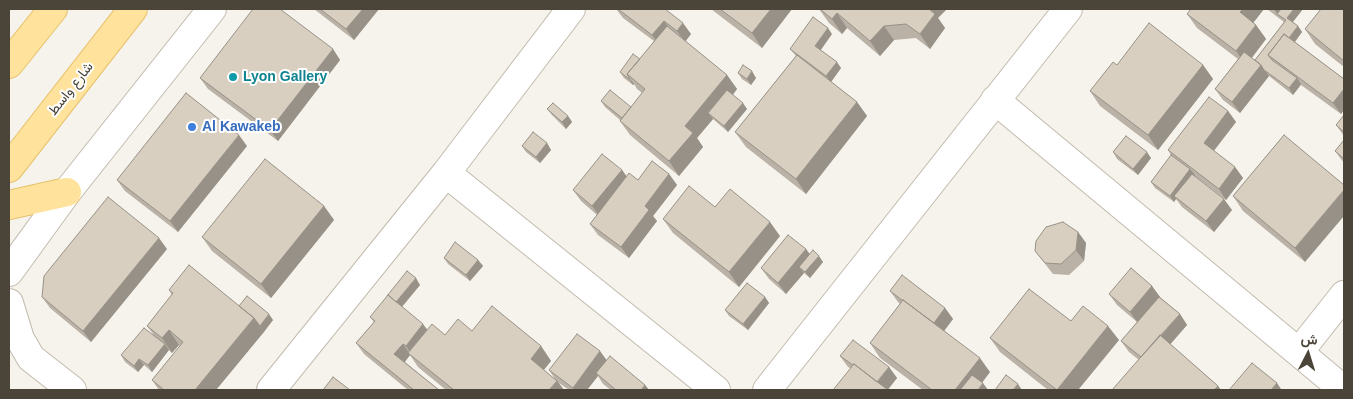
<!DOCTYPE html>
<html>
<head>
<meta charset="utf-8">
<style>
	body { margin:0 }
	#map { position:relative; width:1353px; height:399px; overflow:hidden; background:#f6f3ec; font-family:Arial,Vazirmatn,sans-serif }
	canvas { display:block }
	.frame { position:absolute; inset:0; border:10px solid #4b4439; pointer-events:none }
	.north { position:absolute; left:1283px; top:329px; width:50px; height:50px; -webkit-text-stroke:4px #fff; paint-order:stroke; rotate:5deg; font-size:14px; font-weight:700; line-height:20px; text-align:center; color:#4b4439 }
	.north::after { content:''; display:block; margin:auto; width:18px; height:22px; background:#4b4439; clip-path:polygon(50% 0,100% 100%,50% 72%,0 100%) }
</style>
</head>
<body>
<div id="map">
<canvas width="1353" height="399"></canvas>
<div class="frame"></div>
<div class="north">ش</div>
</div>
<script>
const c = document.querySelector('canvas').getContext('2d');
c.lineJoin = 'round';
const poly = rows => new Path2D(rows.map(r => 'M' + r).join(''));
function trace(path, color, width, dash) { c.strokeStyle = color; c.lineWidth = width; c.lineCap = dash ? 'butt' : 'round'; c.setLineDash(dash || []); c.stroke(path); }
function fillPath(path, color) { c.fillStyle = color; c.fill(path, 'evenodd'); }
function label(font, color, halo, rows, align = 'center') {
  c.font = font + ' Arial,Vazirmatn,sans-serif'; c.lineWidth = 4; c.setLineDash([]); c.textBaseline = 'middle'; c.strokeStyle = halo; c.fillStyle = color; for (const [text, x, y, turn = 0] of rows) {
    c.save(); c.translate(x, y); c.rotate((+turn || 0) * Math.PI / 180); c.textAlign = isNaN(turn) ? turn : align; if (halo) c.strokeText(text, 0, 0); c.fillText(text, 0, 0); c.restore();
  }
}
const minor = poly([
	[995,100,1344,390],
	[446,173,716,390],
	[9,272,67,192,212,9],
	[9,303,20,339,31,358,72,390],
	[1299,352,1344,295],
	[271,390,446,173,571,9],
	[767,390,1068,9]
]);
const major = poly([
	[9,64,53,9],
	[9,168,133,9],
	[9,205,67,192]
]);
trace(minor, '#c2bbae', 30);
trace(major, '#e6c16a', 30);
trace(minor, '#fff', 28);
trace(major, '#ffe39c', 28);
fillPath(poly([
	[314,9,379,9,354,40],
	[616,9,665,9,691,34,685,41,727,75,737,89,733,95,747,109,728,132,713,119,697,138,703,147,679,176,630,135,620,121,620,120,605,107,601,101,631,107,642,93,637,89,634,84,633,85,624,78,620,72,640,59,654,41,623,18],
	[711,9,792,9,762,48],
	[819,9,938,18,945,28,930,49,916,38,894,40,880,56,847,28,842,34,829,23],
	[1264,9,1253,23,1256,25,1266,39,1252,58,1255,60,1284,22,1267,9,1303,9,1293,22,1298,26,1302,32,1295,42,1344,79,1344,110,1341,114,1301,85,1293,95,1269,76,1240,113,1223,100,1215,89,1238,59,1197,28,1187,14],
	[1320,9,1344,9,1344,67,1315,44,1305,29,1321,9],
	[832,34,821,50,841,68,831,82,857,102,867,116,806,194,746,147,735,132,796,56,790,49],
	[333,49,340,60,278,141,208,89,200,78],
	[1117,65,1203,65,1213,79,1158,150,1100,106,1090,91],
	[738,73,756,78,751,85,742,79],
	[547,109,568,116,572,122,566,129,552,115],
	[1228,111,1236,122,1214,151,1235,167,1243,178,1226,200,1195,176,1232,210,1214,232,1182,207,1176,199,1174,202,1155,188,1151,182,1171,155,1168,150],
	[1344,115,1344,136,1336,125],
	[1284,135,1305,262,1243,211,1233,196],
	[1344,140,1344,163,1335,151],
	[547,143,551,150,540,163,526,152,522,146],
	[247,146,178,232,125,191,117,180],
	[1113,152,1151,158,1138,175,1117,159],
	[622,170,626,176,638,180,669,174,677,185,653,216,657,221,629,258,598,235,590,224,597,215,581,201,573,190],
	[324,206,334,220,271,298,212,251,202,237],
	[715,207,780,236,739,287,673,233,663,219],
	[1078,232,1086,243,1084,261,1069,275,1053,274,1035,251],
	[167,249,91,342,50,308,42,297],
	[806,249,810,254,823,262,810,278,804,273,786,294,769,279,761,268],
	[444,258,478,260,483,266,470,281,448,264],
	[420,285,402,307,428,330,445,335,472,331,541,346,551,361,544,370,555,379,549,370,607,360,645,385,649,390,611,390,603,384,598,376,587,390,569,390,559,383,564,390,446,390,418,367,410,355,405,362,439,390,408,390,364,354,356,343,374,322,370,317],
	[1152,286,1160,297,1180,314,1187,325,1170,344,1218,386,1221,390,1112,390,1139,360,1129,352,1121,341,1137,322,1117,305,1109,294],
	[169,290,239,306,273,320,216,390,159,390,152,380,180,346,179,345,172,353,169,350,152,372,144,365,138,372,125,362,121,355,153,334,147,326,172,295],
	[890,291,945,308,953,319,944,331,990,372,982,383,988,390,923,390,880,358,870,343,900,304,898,302],
	[765,297,769,303,748,330,729,316,725,310],
	[1071,321,1119,340,1078,390,1048,390,1000,352,990,338],
	[840,356,889,367,897,378,888,390,850,368,848,367]
]), '#bab2a6');
fillPath(poly([
	[363,9,379,9,354,40,346,29],
	[771,9,792,9,762,48,752,33],
	[928,9,947,9,938,18,945,28,930,49,920,34],
	[1243,9,1264,9,1250,27,1240,12],
	[1274,9,1290,9,1277,14],
	[1294,9,1303,9,1291,24,1287,18],
	[837,13,847,28,842,34,832,19],
	[664,21,672,32,660,46,652,35],
	[683,23,691,34,685,42,677,31],
	[1256,25,1266,39,1246,65,1236,51],
	[884,26,894,40,880,56,870,41],
	[1298,26,1302,32,1279,63,1273,58],
	[828,28,832,34,819,52,815,46],
	[333,49,340,60,278,141,270,130],
	[837,62,841,68,831,82,826,76],
	[1203,65,1213,79,1158,150,1148,135],
	[1261,65,1269,76,1240,113,1232,102],
	[752,71,756,78,751,85,747,79],
	[727,75,737,89,714,117,708,113,713,119,697,138,703,147,679,176,669,161,685,126],
	[629,78,634,84,633,85,629,79],
	[1297,78,1301,84,1293,95,1289,88],
	[1344,89,1344,110,1341,114,1333,103],
	[857,102,867,116,806,194,796,179],
	[743,103,747,109,728,132,724,126],
	[1228,111,1236,122,1211,154,1204,143],
	[568,116,572,122,566,129,562,122],
	[239,135,247,146,178,232,170,221],
	[547,143,551,150,540,163,536,157],
	[1147,152,1151,158,1138,175,1133,169],
	[1235,167,1243,178,1226,200,1219,189],
	[1190,169,1195,175,1177,198,1174,196,1176,199,1174,202,1170,196],
	[622,170,630,181,600,217,592,206],
	[669,174,677,185,653,216,657,221,629,258,621,247,645,206],
	[1344,190,1344,216,1305,262,1295,248],
	[1224,199,1232,210,1214,232,1206,221],
	[324,206,334,220,271,298,261,284],
	[770,222,780,236,739,287,729,272],
	[1078,232,1086,243,1084,261,1076,250],
	[159,238,167,249,91,342,83,331],
	[806,249,814,261,799,267,804,273,786,294,778,283],
	[819,256,823,262,810,278,805,272],
	[478,260,483,266,470,281,466,275],
	[416,278,420,285,400,309,395,303],
	[1152,286,1160,297,1138,323,1130,312],
	[765,297,769,303,748,330,743,324],
	[945,308,953,319,941,335,933,324],
	[269,314,273,320,264,332,260,326],
	[1180,314,1187,325,1149,369,1142,358],
	[254,318,264,332,216,390,195,390],
	[423,324,431,335,413,357,406,346],
	[1108,326,1119,340,1078,390,1057,390],
	[169,330,179,345,172,353,162,338],
	[165,344,169,350,152,372,148,365],
	[403,344,410,354,408,353,410,355,402,365,394,354],
	[541,346,551,361,541,373,531,359],
	[600,351,608,362,596,373,598,376,587,390,574,390,573,388],
	[980,358,990,372,976,390,955,390],
	[139,359,144,365,138,372,134,366],
	[889,367,897,378,887,390,877,383],
	[557,381,564,390,549,390],
	[983,383,988,390,978,390],
	[1277,383,1281,389,1280,390,1271,390],
	[1018,384,1022,390,1013,390],
	[645,385,649,390,641,390],
	[1218,386,1221,390,1214,390]
]), '#979187');
const building = poly([
	[253,9,280,9,333,49,270,130,200,78,253,9],
	[320,9,363,9,346,29,320,9],
	[618,9,665,9,683,23,677,31,664,21,652,35,618,9],
	[720,9,771,9,752,33,720,9],
	[820,9,929,9,935,14,920,34,906,24,884,26,870,41,837,13,832,19,820,9],
	[1191,9,1243,9,1240,12,1256,25,1236,51,1187,14,1191,9],
	[1281,9,1294,9,1287,18,1298,26,1289,38,1284,34,1268,55,1272,60,1297,78,1289,88,1264,70,1261,65,1255,60,1286,20,1277,14,1281,9],
	[1321,9,1344,9,1344,61,1305,29,1321,9],
	[813,17,828,28,815,46,837,62,826,76,790,49,813,17],
	[1149,23,1203,65,1148,135,1090,91,1113,62,1117,65,1149,23],
	[667,26,727,75,685,126,693,133,669,161,620,121,645,89,627,74,667,26],
	[1284,34,1344,79,1344,89,1333,103,1268,55,1284,34],
	[1244,52,1261,65,1232,102,1215,89,1244,52],
	[633,54,640,59,627,74,629,78,629,79,620,72,633,54],
	[797,55,857,102,796,179,735,132,797,55],
	[743,65,752,71,747,79,738,73,743,65],
	[610,90,631,107,622,118,601,101,610,90],
	[727,90,743,103,724,126,708,113,727,90],
	[186,93,239,135,170,221,117,180,186,93],
	[1209,97,1228,111,1204,143,1235,167,1219,189,1168,150,1209,97],
	[553,103,568,116,562,122,547,109,553,103],
	[1344,115,1344,132,1336,125,1344,115],
	[533,132,547,143,536,157,522,146,533,132],
	[1284,135,1344,185,1344,190,1295,248,1233,196,1284,135],
	[1126,136,1147,152,1133,169,1113,152,1126,136],
	[1344,140,1344,159,1335,151,1344,140],
	[602,154,622,170,592,206,573,190,602,154],
	[1171,155,1190,169,1170,196,1151,182,1171,155],
	[265,159,324,206,261,284,202,237,265,159],
	[652,161,669,174,645,206,649,210,621,247,590,224,629,173,638,180,652,161],
	[1192,174,1224,199,1206,221,1174,196,1192,174],
	[689,186,715,207,730,189,770,222,729,272,663,219,689,186],
	[108,197,159,238,83,331,42,297,44,276,108,197],
	[1063,222,1078,232,1076,250,1061,264,1045,263,1035,251,1036,241,1046,227,1063,222],
	[788,235,806,249,778,283,761,268,788,235],
	[455,242,478,260,466,275,444,258,455,242],
	[813,250,819,256,805,272,799,267,813,250],
	[189,265,254,318,195,390,164,390,152,380,183,342,169,330,162,338,147,326,173,293,169,290,189,265],
	[1131,268,1152,286,1130,312,1109,294,1131,268],
	[407,271,416,278,396,302,388,295,387,296,407,271],
	[902,275,945,308,934,323,903,300,902,300,890,291,902,275],
	[747,283,765,297,743,324,725,310,747,283],
	[1029,289,1071,321,1083,306,1108,326,1057,390,990,338,1029,289],
	[388,295,423,324,406,346,403,344,394,354,439,390,414,390,356,343,375,321,370,317,388,295],
	[247,296,269,314,260,326,254,318,239,306,247,296],
	[1159,297,1180,314,1141,357,1121,341,1159,297],
	[903,300,980,358,955,390,932,390,870,343,903,300],
	[492,306,541,346,531,359,557,381,549,390,454,390,408,353,432,324,445,335,458,319,472,331,492,306],
	[144,328,165,344,148,365,139,359,134,366,121,355,144,328],
	[577,334,600,351,573,388,549,370,577,334],
	[1160,335,1218,386,1214,390,1112,390,1160,335],
	[853,340,889,367,877,382,854,364,853,365,840,356,853,340],
	[610,356,645,385,641,390,616,390,596,373,610,356],
	[1252,363,1277,383,1271,390,1229,390,1252,363],
	[854,364,888,390,833,390,854,364],
	[972,375,983,383,978,390,960,390,972,375],
	[1006,375,1018,384,1013,390,995,390,1006,375],
	[333,377,350,390,323,390,333,377]
]);
fillPath(building, '#d8cfc1');
trace(building, '#979187', 1);
for (const [x, y, r, color] of [
	[233,77,5,"#0f9aa8"],
	[192,127,5,"#3f7fe0"]
]) { const dot = new Path2D(); dot.arc(x, y, r, 0, 2 * Math.PI); c.fillStyle = color; c.fill(dot); trace(dot, '#fff', 2); }
label('bold 14px', '#0d838f', '#fff', [
	["Lyon Gallery",243,77]
], 'left');
label('14px', '#4b4439', '#fff', [
	["شارع واسط",71,89,-52]
]);
label('bold 14px', '#366cbe', '#fff', [
	["Al Kawakeb",202,127]
], 'left');
</script>
</body>
</html>
